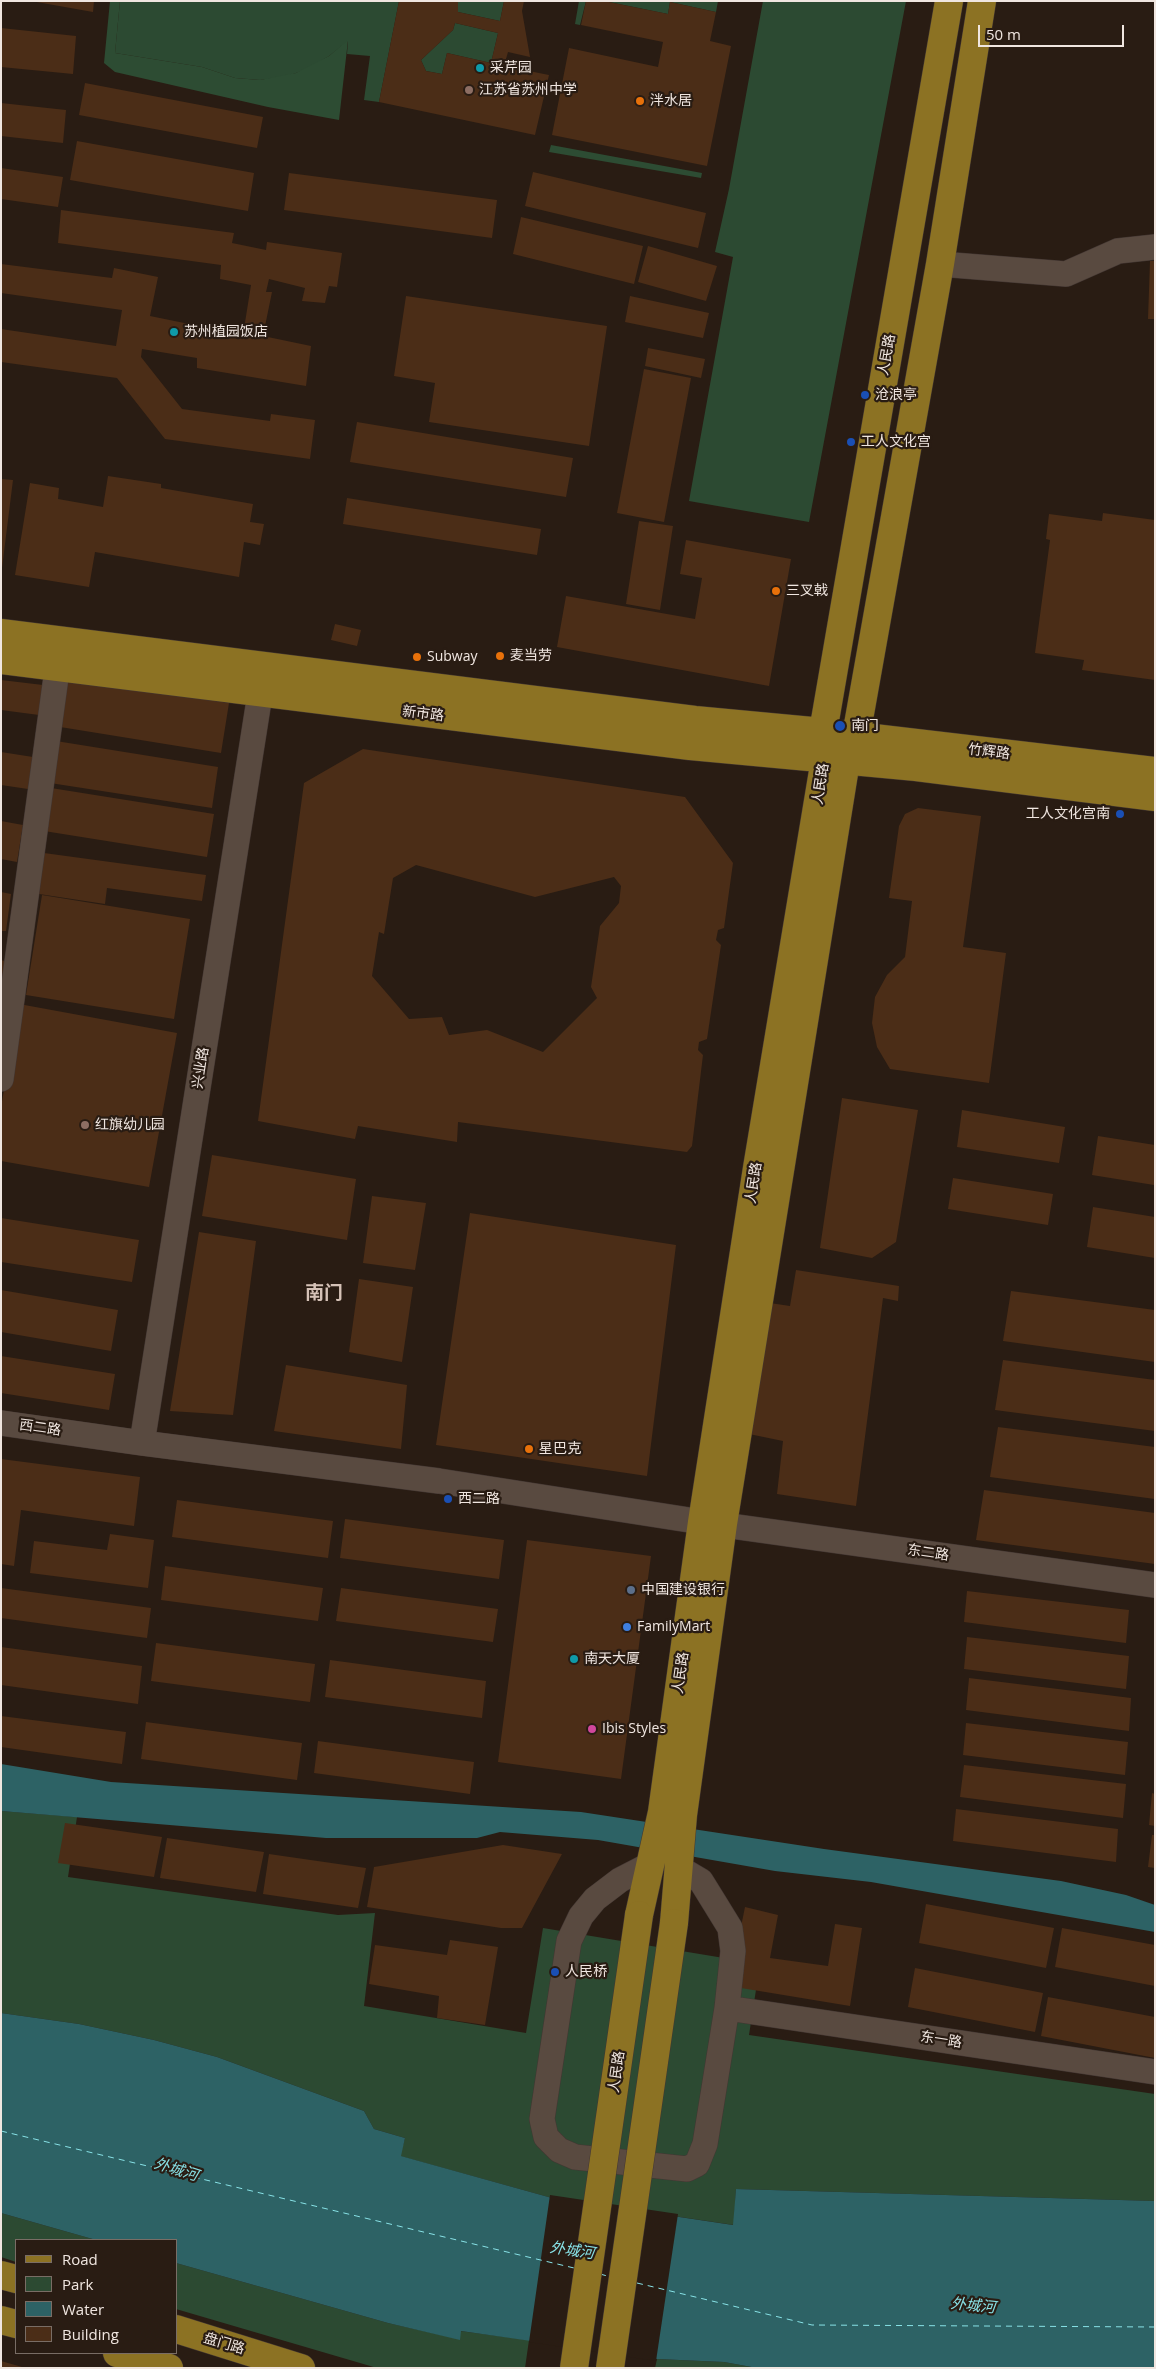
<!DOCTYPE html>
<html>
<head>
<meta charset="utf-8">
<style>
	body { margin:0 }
	#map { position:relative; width:1156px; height:2369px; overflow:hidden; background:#291c13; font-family:"Open Sans",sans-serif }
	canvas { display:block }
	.frame { position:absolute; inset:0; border:2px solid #f0e6e0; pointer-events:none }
	.legend { position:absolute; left:15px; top:2239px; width:162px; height:115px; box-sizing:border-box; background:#291c13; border:1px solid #796d65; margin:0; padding:6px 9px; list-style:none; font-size:15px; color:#f0e6e0 }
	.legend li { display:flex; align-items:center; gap:10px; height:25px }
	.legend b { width:25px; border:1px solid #796d65 }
	.scale { position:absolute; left:978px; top:25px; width:146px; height:22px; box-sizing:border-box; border:2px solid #f0e6e0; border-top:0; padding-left:6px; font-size:15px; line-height:18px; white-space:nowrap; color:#f0e6e0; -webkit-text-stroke:4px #291c13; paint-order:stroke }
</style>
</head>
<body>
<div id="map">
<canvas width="1156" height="2369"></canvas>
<div class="frame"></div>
<ul class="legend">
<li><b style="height:6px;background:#8c7223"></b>Road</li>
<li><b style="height:14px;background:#2c4a32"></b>Park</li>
<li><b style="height:14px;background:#2d6265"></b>Water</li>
<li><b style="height:14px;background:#4b2d17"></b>Building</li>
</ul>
<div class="scale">50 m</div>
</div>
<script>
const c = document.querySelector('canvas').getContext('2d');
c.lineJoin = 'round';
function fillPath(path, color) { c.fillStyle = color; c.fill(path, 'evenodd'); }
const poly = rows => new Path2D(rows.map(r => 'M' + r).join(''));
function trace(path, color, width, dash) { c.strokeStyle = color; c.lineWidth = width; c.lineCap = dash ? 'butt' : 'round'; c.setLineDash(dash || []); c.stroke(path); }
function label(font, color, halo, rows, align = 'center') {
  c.font = font + ' "Open Sans","Noto Sans SC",sans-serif'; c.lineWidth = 4.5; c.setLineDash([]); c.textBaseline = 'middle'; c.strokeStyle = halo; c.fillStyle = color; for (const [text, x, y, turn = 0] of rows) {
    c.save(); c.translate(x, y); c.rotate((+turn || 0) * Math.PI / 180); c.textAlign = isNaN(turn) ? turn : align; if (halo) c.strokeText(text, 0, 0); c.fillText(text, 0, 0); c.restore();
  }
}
fillPath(poly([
	[120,1,399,1,379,102,364,100,370,56,347,54,348,41,329,56,308,69,284,77,260,80,235,78,202,67,115,53],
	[458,1,504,1,500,21,458,12],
	[579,1,586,1,580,25,575,24],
	[604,1,718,1,716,12,670,2,668,14],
	[763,1,906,1,809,522,689,501,733,257,715,252,729,189],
	[455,23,498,33,491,63,447,53,442,74,426,71,421,60,453,30],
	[1,1811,77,1817,68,1877,338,1915,375,1913,364,2006,526,2033,543,1928,760,1964,749,2035,1155,2094,1155,2201,736,2189,734,2225,552,2198,400,2156,405,2138,374,2129,364,2111,217,2057,154,2040,79,2024,1,2013],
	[1,2213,96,2240,16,2240,16,2262,1,2257],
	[176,2263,388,2323,459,2339,460,2331,529,2340,525,2368,377,2368,176,2309],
	[657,2359,724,2362,757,2368,655,2368]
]), '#2c4a32');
fillPath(poly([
	[110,1,120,1,115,53,202,67,235,78,260,80,296,73,329,56,348,40,339,120,268,107,115,72,104,63],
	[551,145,702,173,701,178,549,152]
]), '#2d4c33');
fillPath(poly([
	[1,1764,111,1782,581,1812,824,1849,1061,1881,1126,1895,1155,1905,1155,1932,871,1882,775,1871,598,1840,500,1832,477,1838,326,1838,1,1811],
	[1,2013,79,2024,154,2040,217,2057,364,2111,374,2129,405,2138,401,2156,552,2198,733,2225,736,2189,1155,2201,1155,2368,757,2368,724,2362,657,2359,461,2331,460,2340,388,2323,176,2263,176,2240,96,2240,1,2213]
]), '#2d6265');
fillPath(poly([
	[550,2195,678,2214,656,2361,529,2342]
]), '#291c13');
trace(poly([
	[1,2131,574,2268],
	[600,2274,611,2277],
	[637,2283,812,2325,1155,2327]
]), '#88e2e7', 1, [6, 5]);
fillPath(poly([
	[31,1,94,1,93,12],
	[399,1,458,1,458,12,500,21,504,1,524,1,522,11,530,57,508,52,504,66,549,75,535,135,379,102],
	[455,23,498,33,491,63,447,53,442,74,426,71,421,60,453,30],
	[586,1,604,1,668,14,670,2,716,12,710,41,731,46,707,166,552,135,569,48,658,67,663,42,581,25],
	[1,28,76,36,73,74,1,67],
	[85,83,263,117,257,148,79,115],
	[1,103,66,110,63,143,1,136],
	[77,141,254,173,248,211,70,180],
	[1,168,63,177,58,207,1,199],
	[533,172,706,213,698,248,525,206],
	[289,173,497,200,492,238,284,210],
	[61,210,234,233,232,243,266,250,267,242,342,253,337,287,329,286,325,303,302,301,305,288,269,279,266,292,272,292,263,336,311,346,306,386,197,368,197,358,142,349,141,357,182,409,270,421,271,414,315,420,310,459,165,439,117,378,1,362,1,329,116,346,122,310,1,293,1,264,112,278,114,268,158,277,150,316,243,335,251,285,220,279,221,265,58,243],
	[521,217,643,246,634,284,513,254],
	[648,246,717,266,706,301,638,282],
	[1150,261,1155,261,1155,319,1148,319],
	[406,296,607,326,589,446,429,422,435,383,394,376],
	[630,296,709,313,703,338,625,322],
	[648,348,705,359,701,378,645,366],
	[644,369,691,378,664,522,617,513],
	[357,422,573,458,566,497,350,462],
	[108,476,161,484,161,488,253,504,250,522,264,524,260,545,244,542,239,577,95,552,89,587,15,575,30,483,59,488,58,499,103,507],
	[1,479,13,480,2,568,1,568],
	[347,498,541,529,537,555,343,524],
	[1103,513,1155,520,1155,680,1082,670,1084,660,1035,653,1050,540,1046,539,1049,514,1102,521],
	[639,521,673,526,660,610,626,604],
	[686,540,791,559,769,686,557,647,566,596,695,619,702,578,680,574],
	[335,624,361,630,357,646,331,640],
	[61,678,229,703,221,753,54,726],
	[1,680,43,685,39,715,1,710],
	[56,741,218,767,212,808,50,783],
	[363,749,685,797,733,863,724,928,718,930,716,940,721,945,707,1039,699,1042,698,1050,703,1055,692,1146,687,1152,458,1122,457,1142,358,1126,355,1139,258,1121,304,783],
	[416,865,535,897,614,877,621,886,619,903,600,926,591,987,597,998,543,1052,487,1030,449,1035,442,1017,409,1019,372,976,379,932,384,934,393,878],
	[1,752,33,757,28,789,1,785],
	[51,788,214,814,207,857,44,831],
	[918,808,981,816,963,947,1006,953,989,1083,890,1069,877,1047,872,1023,875,997,887,975,905,957,912,901,889,898,899,826,905,814],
	[1,821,23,825,17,862,1,859],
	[44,853,206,875,202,901,107,888,105,904,39,894],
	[1,892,11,894,6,931,1,931],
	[42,895,190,919,174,1019,26,995],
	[1,960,8,962,1,991],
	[19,1004,177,1033,149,1187,1,1161,1,1107],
	[842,1098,918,1110,896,1242,872,1258,820,1248],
	[962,1110,1065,1127,1059,1163,957,1147],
	[1098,1136,1155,1145,1154,1185,1092,1175],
	[212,1155,356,1179,347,1240,202,1216],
	[953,1178,1053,1194,1048,1225,948,1209],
	[372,1196,426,1203,415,1270,363,1263],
	[1093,1207,1155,1217,1155,1258,1087,1247],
	[470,1213,676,1245,647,1476,436,1445],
	[1,1218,139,1240,132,1282,1,1262],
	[199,1232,256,1241,233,1415,170,1411],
	[796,1270,899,1286,898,1301,883,1298,856,1506,777,1494,783,1441,749,1434,770,1303,790,1306],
	[359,1279,413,1287,402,1362,349,1352],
	[1,1290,118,1310,111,1351,1,1332],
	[1011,1291,1155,1310,1155,1362,1003,1341],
	[1,1356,115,1374,109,1410,1,1393],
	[1003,1360,1155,1380,1155,1431,995,1410],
	[286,1365,407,1385,401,1449,274,1431],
	[998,1427,1155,1447,1155,1499,990,1477],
	[1,1459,140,1477,134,1526,21,1510,14,1566,1,1564],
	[984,1490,1155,1513,1155,1564,976,1540],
	[177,1500,333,1521,328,1558,172,1537],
	[345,1519,504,1540,499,1579,340,1558],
	[110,1534,154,1540,148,1588,30,1573,34,1541,107,1550],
	[527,1540,651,1556,621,1779,498,1762],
	[165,1566,323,1588,318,1621,161,1600],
	[1,1588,151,1608,147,1638,1,1618],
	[341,1588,498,1609,493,1642,336,1621],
	[967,1591,1129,1610,1126,1643,964,1622],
	[967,1637,1129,1656,1126,1689,964,1669],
	[156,1643,315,1664,310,1702,151,1681],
	[1,1647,142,1666,138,1704,1,1685],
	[330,1660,486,1681,482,1718,325,1697],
	[969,1678,1131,1698,1129,1731,966,1710],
	[1,1716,126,1732,122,1764,1,1747],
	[146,1722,302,1743,297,1780,141,1759],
	[966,1723,1128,1742,1125,1775,963,1755],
	[318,1741,474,1762,470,1794,314,1773],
	[964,1765,1126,1784,1123,1818,960,1797],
	[1152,1793,1155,1794,1155,1826,1149,1825],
	[956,1809,1118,1829,1116,1862,953,1841],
	[65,1823,162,1837,154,1877,58,1863],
	[1152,1835,1155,1835,1155,1868,1148,1867],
	[167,1838,264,1852,256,1892,160,1878],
	[503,1845,562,1854,522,1928,501,1928,367,1907,374,1867],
	[269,1854,366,1868,358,1908,263,1894],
	[926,1904,1054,1928,1046,1968,919,1943],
	[745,1907,778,1915,770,1958,828,1966,835,1924,862,1928,850,2006,729,1986],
	[1062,1928,1155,1945,1155,1986,1055,1967],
	[450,1940,498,1947,485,2025,437,2018,439,1996,369,1984,375,1945,447,1955],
	[915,1968,1043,1993,1035,2032,908,2007],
	[1048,1997,1155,2017,1155,2058,1041,2036],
	[1,2361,22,2367,22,2368,1,2368]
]), '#4b2d17');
const minor = poly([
	[940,264,1066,274,1118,251,1155,247],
	[1,1079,60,648],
	[1,1423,142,1443,439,1481,702,1522,1155,1585],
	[142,1443,260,694],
	[651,1864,620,1880,595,1899,581,1916,569,1941,542,2119,546,2137,559,2150,575,2157,687,2169,697,2164,705,2144,727,2008,733,1951,730,1928,714,1902,701,1881,679,1868],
	[727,2008,1155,2072]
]);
const major = poly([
	[1,633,695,720,823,732,1155,771],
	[1,660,690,746,916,767,1155,797],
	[639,1915,662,1812,702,1522,757,1168,825,759,823,732,949,1],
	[674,1923,683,1815,723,1524,846,761,856,736,940,264,982,1],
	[1,2275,16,2279],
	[1,2320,16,2324],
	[176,2329,301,2368],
	[117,2353,169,2368]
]);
trace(minor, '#433733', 26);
trace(major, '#433733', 29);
trace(minor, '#594a40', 25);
trace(major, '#8c7223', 28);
const majorBridge = poly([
	[574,2368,639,1915],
	[610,2368,674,1923]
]);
trace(majorBridge, '#433733', 29, []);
trace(majorBridge, '#8c7223', 28);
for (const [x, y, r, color] of [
	[480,68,5,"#0f9aa8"],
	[469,90,5,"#8d6e63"],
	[640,101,5,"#e8710a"],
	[174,332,5,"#0f9aa8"],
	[865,395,5,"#1a4fb4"],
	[851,442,5,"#1a4fb4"],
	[776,591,5,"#e8710a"],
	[500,656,5,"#e8710a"],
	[417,657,5,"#e8710a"],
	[840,726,6,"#1a4fb4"],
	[1120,814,5,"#1a4fb4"],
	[85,1125,5,"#8d6e63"],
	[529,1449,5,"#e8710a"],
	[448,1499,5,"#1a4fb4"],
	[631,1590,5,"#5c6f8a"],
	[627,1627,5,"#3f7fe0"],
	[574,1659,5,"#0f9aa8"],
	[592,1729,5,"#d1479c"],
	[555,1972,5,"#1a4fb4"]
]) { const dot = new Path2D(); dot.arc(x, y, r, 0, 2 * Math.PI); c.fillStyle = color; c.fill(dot); trace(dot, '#291c13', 2); }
label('14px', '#f0e6e0', '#291c13', [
	["采芹园",490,68],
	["江苏省苏州中学",479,90],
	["泮水居",650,101],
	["苏州植园饭店",184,332],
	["沧浪亭",875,395],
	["工人文化宫",861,442],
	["三叉戟",786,591],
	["麦当劳",510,656],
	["Subway",427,657],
	["南门",851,726],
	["工人文化宫南",1110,814,"right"],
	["红旗幼儿园",95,1125],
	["星巴克",539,1449],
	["西二路",458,1499],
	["中国建设银行",641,1590],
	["FamilyMart",637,1627],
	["南天大厦",584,1659],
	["Ibis Styles",602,1729],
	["人民桥",565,1972]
], 'left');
label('14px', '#f0e6e0', '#291c13', [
	["人民路",887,355,-80],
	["新市路",423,714,7],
	["竹辉路",989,752,7],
	["人民路",821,784,-81],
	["兴业路",201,1068,-81],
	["人民路",754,1183,-81],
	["西二路",40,1428,8],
	["东二路",928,1553,8],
	["人民路",681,1673,-82],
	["东一路",941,2040,9],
	["人民路",617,2072,-82],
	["盘门路",224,2344,17]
]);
label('italic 15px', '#88e2e7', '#291c13', [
	["外城河",176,2170,17],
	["外城河",572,2251,8],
	["外城河",973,2306,6]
]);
label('bold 19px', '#d5c2b7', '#291c13', [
	["南门",324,1294]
]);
</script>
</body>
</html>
